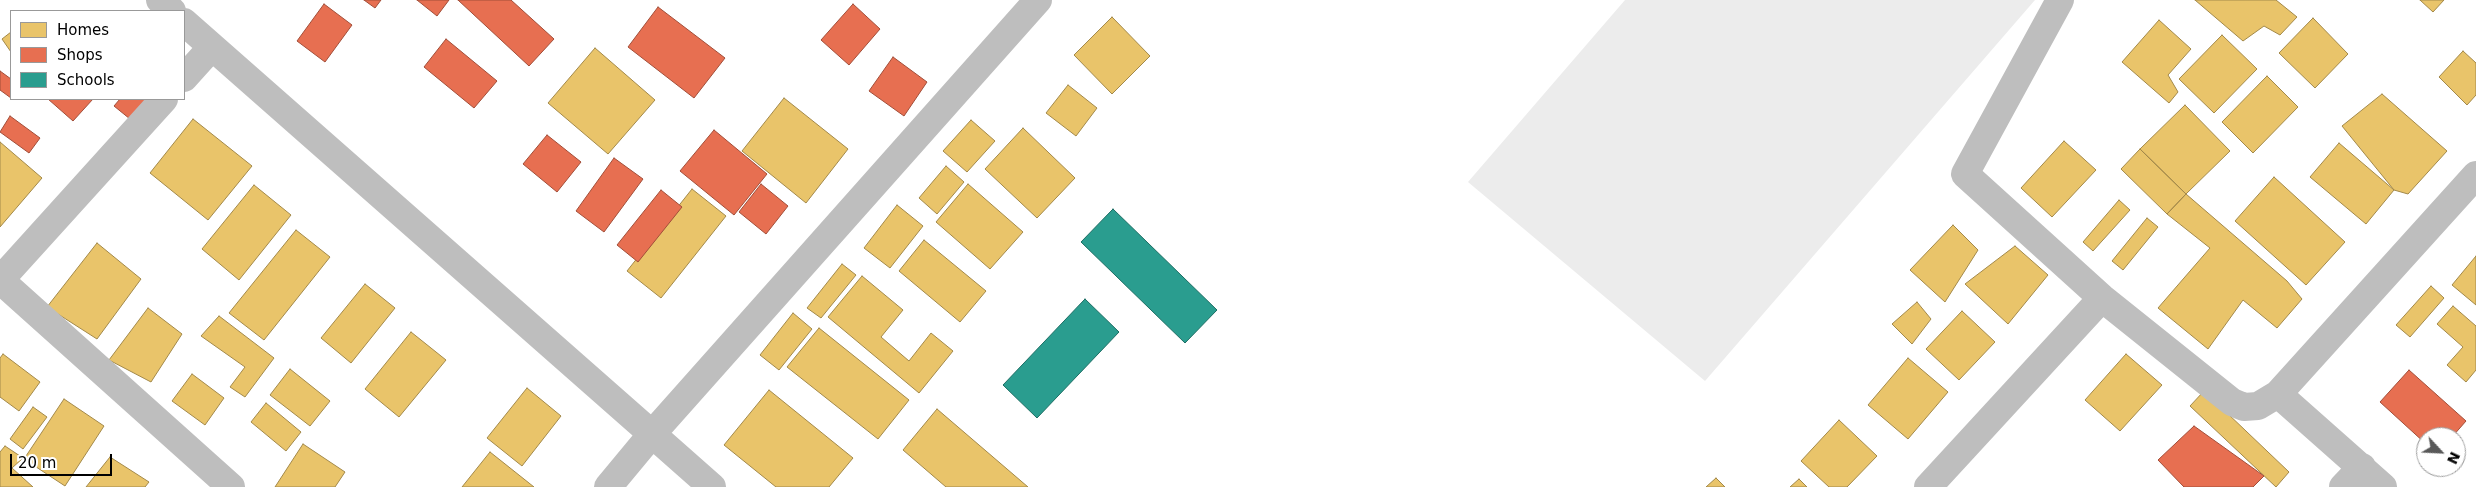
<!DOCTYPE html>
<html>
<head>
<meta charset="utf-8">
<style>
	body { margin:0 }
	#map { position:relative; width:2476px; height:487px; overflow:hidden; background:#fff; font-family:"DejaVu Sans",sans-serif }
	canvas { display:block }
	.legend { position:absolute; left:10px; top:10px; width:175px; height:90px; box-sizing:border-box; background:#fff; border:1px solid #999; margin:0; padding:6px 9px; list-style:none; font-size:15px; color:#000 }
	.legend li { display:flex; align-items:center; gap:10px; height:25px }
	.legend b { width:25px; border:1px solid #999 }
	.north { position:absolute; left:2416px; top:427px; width:50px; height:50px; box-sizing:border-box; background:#fff; border:1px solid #999; border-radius:50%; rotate:115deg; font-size:14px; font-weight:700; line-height:20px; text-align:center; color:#000 }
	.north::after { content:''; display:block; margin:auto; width:18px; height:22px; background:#595959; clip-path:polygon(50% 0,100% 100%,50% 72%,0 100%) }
	.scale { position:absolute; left:10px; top:454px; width:102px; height:22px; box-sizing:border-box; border:2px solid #000; border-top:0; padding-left:6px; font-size:15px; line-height:18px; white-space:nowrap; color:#000; -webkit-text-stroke:4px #fff; paint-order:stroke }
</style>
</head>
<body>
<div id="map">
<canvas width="2476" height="487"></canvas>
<ul class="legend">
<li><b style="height:14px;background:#e9c46a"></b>Homes</li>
<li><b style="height:14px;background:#e76f51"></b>Shops</li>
<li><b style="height:14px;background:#2a9d8f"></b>Schools</li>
</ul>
<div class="north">N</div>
<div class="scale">20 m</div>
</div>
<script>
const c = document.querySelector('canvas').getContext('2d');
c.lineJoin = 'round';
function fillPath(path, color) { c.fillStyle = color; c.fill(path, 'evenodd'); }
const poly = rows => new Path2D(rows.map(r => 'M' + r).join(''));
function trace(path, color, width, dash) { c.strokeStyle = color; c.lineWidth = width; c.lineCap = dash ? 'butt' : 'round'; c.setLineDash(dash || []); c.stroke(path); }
fillPath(poly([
	[1625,0,2035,0,1705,381,1468,182]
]), '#ececec');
const homes = poly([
	[2195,0,2276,0,2297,17,2280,35,2264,26,2243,41,2195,0],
	[2420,0,2444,0,2433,12,2420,0],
	[1112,17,1150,56,1112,94,1074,55,1112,17],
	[2313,18,2348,54,2315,88,2279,53,2313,18],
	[2159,20,2191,49,2168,75,2178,92,2169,103,2122,62,2159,20],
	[11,32,11,52,2,39,11,32],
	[2222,35,2257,69,2214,113,2179,79,2222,35],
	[595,48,655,100,608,154,548,103,595,48],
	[2463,51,2476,63,2476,95,2467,105,2439,77,2463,51],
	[2267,76,2298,107,2253,153,2222,122,2267,76],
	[1068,85,1097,108,1076,136,1046,113,1068,85],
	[2382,94,2447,151,2408,194,2394,190,2342,126,2382,94],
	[784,98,848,149,806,203,742,151,784,98],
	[2185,105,2230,151,2186,194,2140,149,2185,105],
	[193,119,252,166,208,220,150,173,193,119],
	[971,120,995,141,967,172,943,151,971,120],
	[1023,128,1075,178,1037,218,985,169,1023,128],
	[2064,141,2096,170,2052,217,2021,188,2064,141],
	[0,142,42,178,0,227,0,142],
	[2339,143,2394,190,2366,224,2310,177,2339,143],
	[2140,149,2186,194,2167,214,2121,169,2140,149],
	[946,166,964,182,937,214,919,198,946,166],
	[2274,177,2345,242,2306,285,2235,221,2274,177],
	[968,184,1023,232,990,269,936,222,968,184],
	[254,185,291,215,239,280,202,249,254,185],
	[692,189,726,216,661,298,627,271,692,189],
	[2186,194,2287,281,2302,299,2277,328,2243,300,2208,349,2158,308,2210,248,2167,214,2186,194],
	[2119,200,2130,210,2093,251,2083,242,2119,200],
	[897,205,923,226,890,268,864,248,897,205],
	[2147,218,2158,227,2123,270,2112,261,2147,218],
	[1953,225,1978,250,1945,302,1910,270,1953,225],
	[296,230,330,257,264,340,229,313,296,230],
	[924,240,986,291,960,322,899,271,924,240],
	[97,243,141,279,97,339,47,307,97,243],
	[2015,246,2048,275,2008,324,1965,284,2015,246],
	[2476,256,2476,305,2452,285,2476,256],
	[842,264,856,275,821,318,807,308,842,264],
	[862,276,903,310,881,337,909,361,931,333,953,351,919,393,828,317,862,276],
	[365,284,395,308,351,363,321,338,365,284],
	[2431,286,2444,298,2410,337,2396,325,2431,286],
	[1917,302,1931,319,1912,344,1892,324,1917,302],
	[2453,306,2476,326,2476,370,2466,382,2447,365,2463,347,2437,324,2453,306],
	[148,308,182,334,151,382,109,360,148,308],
	[1962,311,1995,342,1959,380,1926,349,1962,311],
	[793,313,812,329,779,370,760,355,793,313],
	[219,316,274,358,245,397,230,387,245,367,201,336,219,316],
	[819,328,909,400,878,439,787,367,819,328],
	[411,332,446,360,399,417,365,389,411,332],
	[3,354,40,382,19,411,0,397,0,358,3,354],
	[2126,354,2162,385,2120,431,2085,400,2126,354],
	[1908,358,1948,392,1908,439,1868,405,1908,358],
	[290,369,330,401,310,426,270,395,290,369],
	[192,374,224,398,205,425,172,401,192,374],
	[527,388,561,416,522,466,487,438,527,388],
	[769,390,853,458,829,487,776,487,724,445,769,390],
	[2204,391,2289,472,2276,487,2190,406,2204,391],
	[64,399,104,426,65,486,24,459,64,399],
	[266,403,301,432,286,451,251,422,266,403],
	[33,407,47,417,23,449,10,439,33,407],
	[937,409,1028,487,946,487,903,450,937,409],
	[1839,420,1877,456,1847,487,1829,487,1801,461,1839,420],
	[303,444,345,472,335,487,275,487,303,444],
	[5,446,23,458,12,468,33,487,0,487,0,452,5,446],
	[490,452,534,487,462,487,490,452],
	[110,457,149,482,145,487,86,487,110,457],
	[1716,478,1725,487,1706,487,1716,478],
	[1799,479,1807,487,1790,487,1799,479]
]);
fillPath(homes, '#e9c46a');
trace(homes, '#a3894a', 1);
const shops = poly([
	[364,0,381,0,375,8,364,0],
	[417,0,449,0,437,16,417,0],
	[458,0,511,0,554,39,529,66,458,0],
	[324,4,352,25,325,62,297,41,324,4],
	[853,4,880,29,849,65,821,40,853,4],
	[658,7,725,58,694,98,628,47,658,7],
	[446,39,497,81,474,108,424,67,446,39],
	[893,57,927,82,904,116,869,91,893,57],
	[0,71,11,79,11,98,0,90,0,71],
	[48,99,93,99,73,121,48,99],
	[120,99,146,99,130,119,114,106,120,99],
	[10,116,40,138,29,153,0,132,10,116],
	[714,130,767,174,734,215,680,171,714,130],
	[547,135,581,162,557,192,523,164,547,135],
	[614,158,643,179,604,232,576,211,614,158],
	[761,184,788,206,766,234,739,212,761,184],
	[661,190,682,207,638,262,617,245,661,190],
	[2409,370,2466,421,2452,437,2426,437,2426,444,2380,402,2409,370],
	[2194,426,2264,476,2253,487,2184,487,2158,460,2194,426]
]);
fillPath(shops, '#e76f51');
trace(shops, '#a24e39', 1);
const schools = poly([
	[1113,209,1217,310,1185,343,1081,242,1113,209],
	[1085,299,1119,332,1037,418,1003,385,1085,299]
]);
fillPath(schools, '#2a9d8f');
trace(schools, '#1d6e64', 1);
trace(poly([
	[160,0,172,11],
	[2060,0,1965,174,2102,298,2232,402,2244,407,2258,406,2278,394],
	[184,22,652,434,608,487],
	[184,78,211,48],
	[0,280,231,487],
	[0,280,164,99],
	[712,487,652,434,1038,0],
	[1928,487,2102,298],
	[2343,487,2362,467],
	[2383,487,2278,394,2476,175]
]), '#bebebe', 28);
</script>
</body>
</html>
